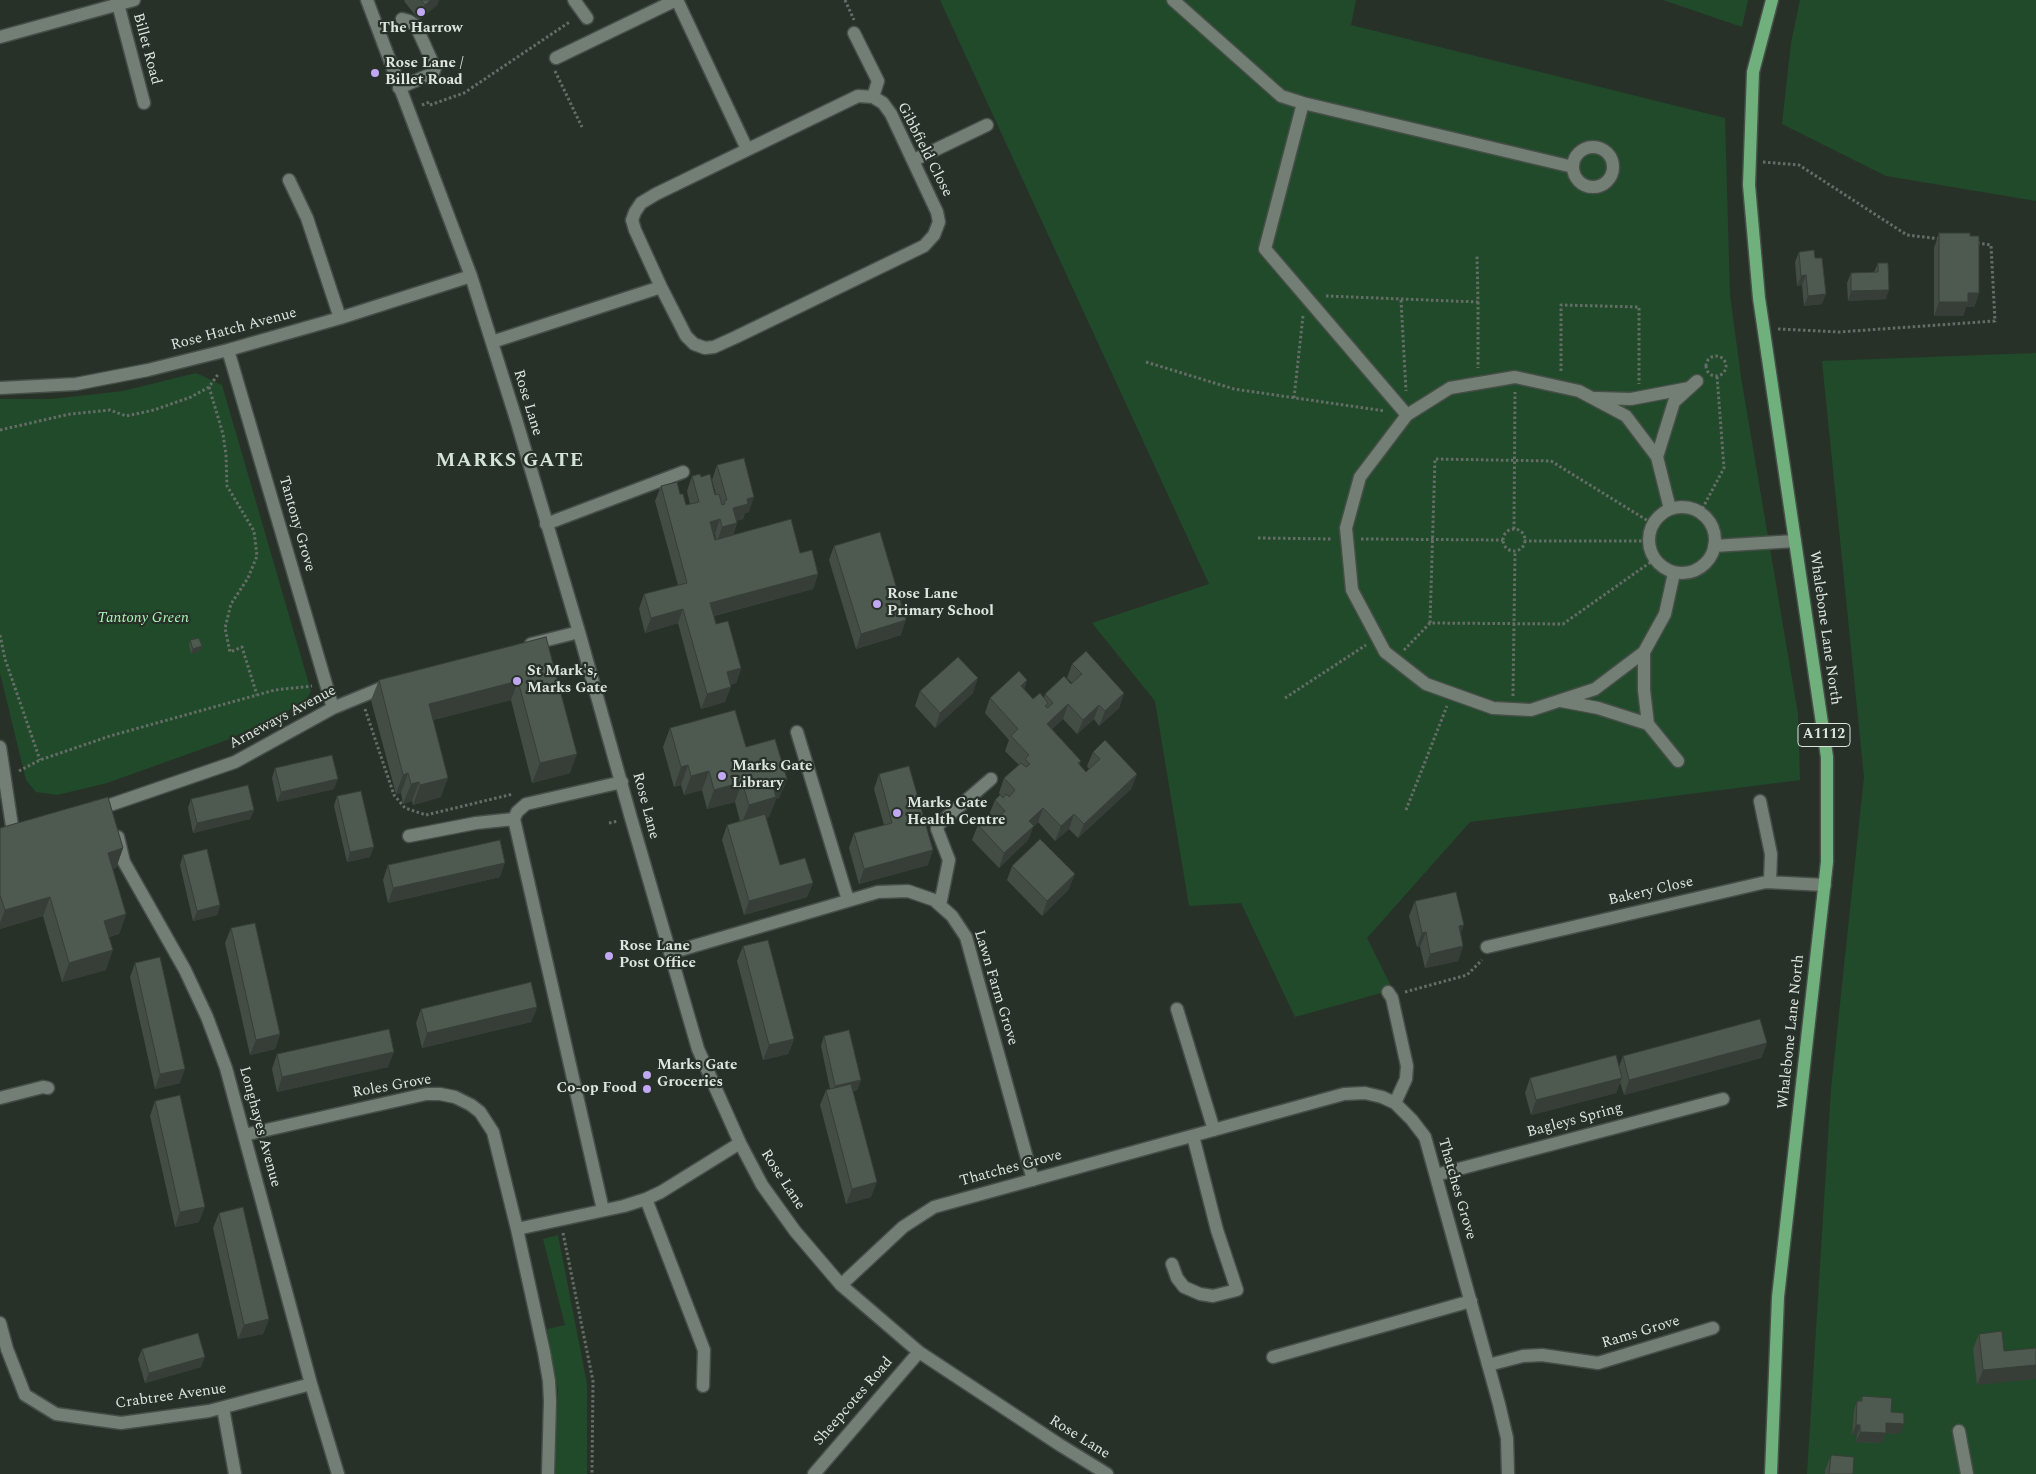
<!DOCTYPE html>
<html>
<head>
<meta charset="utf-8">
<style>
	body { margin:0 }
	canvas { display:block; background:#273128 }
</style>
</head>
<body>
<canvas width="2036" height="1474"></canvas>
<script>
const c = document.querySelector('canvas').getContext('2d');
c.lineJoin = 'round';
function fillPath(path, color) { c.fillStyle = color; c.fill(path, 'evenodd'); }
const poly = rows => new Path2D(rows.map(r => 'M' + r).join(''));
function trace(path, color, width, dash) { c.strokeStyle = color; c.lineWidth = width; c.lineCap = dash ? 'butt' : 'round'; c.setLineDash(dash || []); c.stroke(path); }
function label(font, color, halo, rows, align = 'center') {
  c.font = font + ' Spectral,serif'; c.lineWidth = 4.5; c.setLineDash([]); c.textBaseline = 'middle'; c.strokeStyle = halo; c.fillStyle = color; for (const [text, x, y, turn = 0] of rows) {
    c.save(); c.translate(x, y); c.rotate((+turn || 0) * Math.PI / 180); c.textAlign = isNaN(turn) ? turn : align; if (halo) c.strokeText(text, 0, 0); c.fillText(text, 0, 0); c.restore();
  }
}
fillPath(poly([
	[940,0,1356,0,1351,25,1725,118,1730,295,1741,377,1798,714,1800,780,1470,822,1367,938,1391,986,1381,993,1295,1017,1241,903,1189,906,1155,701,1092,623,1209,584],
	[1663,0,1748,0,1742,27],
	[1800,0,2036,0,2036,201,1886,176,1782,124,1791,43],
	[2036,353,2036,1474,1807,1474,1831,1089,1864,777,1822,361],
	[196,373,222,385,311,691,305,702,227,740,107,783,57,795,36,792,26,780,0,673,0,399,52,399,123,391],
	[558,1235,587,1384,587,1474,555,1474,558,1390,547,1329,565,1325,543,1239]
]), '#204a2a');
const minor = poly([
	[367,0,471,276,516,419,579,632,631,818,698,1049,740,1143,762,1185,795,1231,841,1285,919,1352,1060,1445,1107,1474],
	[574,0,587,18],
	[677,0,747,149],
	[1173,0,1281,96,1303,103],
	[118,4,144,103],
	[854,33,878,81,873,97],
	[0,37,134,0],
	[556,58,676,0],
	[399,88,433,73,435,68,416,26,409,21,402,19],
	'1573 167a20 20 0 1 1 40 0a20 20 0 1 1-40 0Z',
	[914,160,987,125],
	[289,180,307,218,340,318],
	[492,342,661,287,635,230,632,220,635,212,641,203,656,194,858,96,873,97,883,103,891,114,937,212,939,222,934,235,924,246,736,337,714,347,705,348,694,344,686,336,661,287],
	[228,350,333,708],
	[0,388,76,384,148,370,228,350,340,318,471,276],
	[1595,398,1631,399,1689,388],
	[1407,415,1265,249,1303,103,1573,167],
	[1657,457,1674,402,1697,381],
	'1649 540a33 33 0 1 1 66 0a33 33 0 1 1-66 0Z',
	[1670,509,1657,457,1626,416,1579,391,1515,377,1450,388,1407,415,1360,477,1346,528,1352,590,1385,652,1426,684,1493,708,1531,710,1595,689,1644,652,1665,614,1674,573],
	[546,524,683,472],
	[1714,546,1795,541],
	[531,644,579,632],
	[1644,652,1644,690,1648,724],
	[1561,701,1598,708,1648,724,1678,761],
	[797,732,848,900],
	[0,747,12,826],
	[1760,801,1771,854,1770,882],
	[95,808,110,805,235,762,333,708,389,685],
	[409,836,476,823,514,819],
	[118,837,124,862,185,970,207,1017,226,1068,311,1384,338,1474],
	[940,905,949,860,937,829,939,824,991,779],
	[1487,947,1766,882,1825,885],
	[670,953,878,892,908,891,934,900,952,916,966,937,1033,1180],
	[1388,992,1392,998,1407,1066,1406,1079,1395,1103],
	[1177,1009,1214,1130],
	[0,1098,43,1087,48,1088],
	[244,1135,426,1094,440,1094,455,1097,471,1105,480,1112,493,1132,517,1229,544,1352,549,1381,550,1401,548,1474],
	[1436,1175,1723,1099],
	[646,1199,704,1350,703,1386],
	[603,1210,514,819,517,812,526,804,622,782],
	[517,1229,624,1206,646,1199,661,1192,740,1143],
	[1172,1264,1177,1278,1184,1287,1200,1294,1213,1296,1237,1290,1217,1230,1193,1136],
	[841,1285,903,1227,934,1207,1344,1094,1365,1093,1382,1097,1395,1103,1412,1120,1425,1137,1499,1404,1507,1438,1508,1474],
	[0,1323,7,1349,25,1395,56,1414,121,1423,209,1411,311,1384],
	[1273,1357,1471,1301],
	[1488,1365,1523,1356,1542,1355,1598,1363,1713,1328],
	[223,1408,235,1474],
	[1959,1431,1967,1474],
	[814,1474,919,1352]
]);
const major = poly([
	[1771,1474,1778,1297,1827,862,1827,757,1759,298,1749,185,1753,72,1772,0]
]);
trace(minor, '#454e47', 15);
trace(major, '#454e47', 15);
trace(poly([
	[845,0,854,20],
	[555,71,582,127],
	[422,105,429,102],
	[430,105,464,93,571,21],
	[1763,162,1799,165,1907,235,1941,239],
	[1326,296,1478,302,1477,256],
	[1401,300,1406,391],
	[1478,302,1478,368],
	[1778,329,1839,332,1995,321,1991,245,1977,243],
	'1706 366a10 10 0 1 1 20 0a10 10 0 1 1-20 0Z',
	[1146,362,1234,389,1385,411],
	[1561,371,1561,305,1639,307,1639,384],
	[209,387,223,434,226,455,227,486,254,531,257,556,248,578,231,604,225,628,230,652,242,647,257,695],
	[1294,398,1303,316],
	[0,430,70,414,110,410,126,416,154,410,191,397,209,387,219,373],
	[1700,513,1724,468,1717,376],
	[1514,529,1515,392],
	'1503 540a11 11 0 1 1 22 0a11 11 0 1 1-22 0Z',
	[1258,538,1332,539],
	[1361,539,1503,540],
	[1524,541,1649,541],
	[1430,623,1435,459,1551,461,1653,524],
	[0,635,5,659,40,760],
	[1404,650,1430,623,1563,624,1655,559],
	[1513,696,1515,551],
	[1285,698,1366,645],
	[365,709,394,795,405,808,426,815,513,794],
	[19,771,40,760,110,736,275,690,312,686],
	[1406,810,1447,706],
	[609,823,618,821],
	[1405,992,1467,975,1482,960],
	[563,1233,593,1381,592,1474],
	[1103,1456,1107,1448]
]), '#656e66', 3, [2.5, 2.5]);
trace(minor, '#737f75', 12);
trace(major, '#6fb07d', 12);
fillPath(poly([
	[405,0,439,0,437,5,419,20,404,1],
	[1939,233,1979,293,1974,307,1966,307,1963,316,1934,316,1934,248],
	[1799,252,1822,304,1804,306,1802,285,1797,286,1795,262],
	[1878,263,1886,299,1848,301,1847,283,1851,273,1874,272],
	[717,465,749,512,745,513,743,519,736,521,737,523,733,535,800,553,818,574,813,589,714,616,716,624,741,668,736,683,730,685,725,702,701,709,678,623,645,633,639,609,644,594,678,585,655,501,661,486,680,494,686,505,690,504,687,491,692,476,701,477,716,494,712,480],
	[715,534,716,540,715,540,713,535],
	[834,546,901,635,856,649,829,560],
	[546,637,570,773,532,783,511,700,433,720,441,797,413,805,412,801,403,804,401,793,396,794,371,700,379,680],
	[190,640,202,646,200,651,191,654,189,645],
	[1072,664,1124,693,1119,708,1099,726,1094,719,1077,734,1063,719,1052,729,1081,761,1079,765,1086,772,1089,769,1087,766,1093,752,1137,774,1131,789,1078,838,1069,829,1055,841,1038,822,1033,827,1028,840,999,868,972,840,978,825,991,824,995,820,989,815,995,800,1000,795,999,793,1004,778,1019,765,1005,751,1009,740,985,713,990,698,1027,680,1024,689,1033,699,1044,698,1045,694,1071,684,1072,683,1067,678],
	[920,691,973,693,935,728,915,706],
	[670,728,746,747,787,779,779,798,776,799,769,817,766,818,780,865,813,883,807,897,744,915,722,840,727,825,740,821,735,802,707,809,702,790,684,795,681,785,674,787,663,747],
	[275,768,334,789,277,802,272,778],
	[879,774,928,865,859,884,849,848,854,833,884,825,874,789],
	[337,796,370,857,347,862,334,806],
	[191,799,254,810,250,819,193,833,188,808],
	[0,828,123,848,116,868,112,869,126,914,119,934,109,937,106,970,62,982,43,916,0,929],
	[183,855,220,905,217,915,193,921,180,865],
	[388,865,500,877,388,903,383,880],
	[1012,866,1069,889,1042,916,1007,880],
	[1415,901,1461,933,1463,946,1458,961,1425,968,1420,947,1417,947,1409,916],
	[231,928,280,1034,275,1049,250,1055,225,943],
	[743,946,794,1039,788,1054,763,1060,737,961],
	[135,963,180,1083,155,1089,130,977],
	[537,1007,531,1022,422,1048,416,1023,421,1009],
	[824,1036,861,1080,857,1090,853,1091,871,1197,846,1204,820,1105,826,1090,830,1089,821,1046],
	[1767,1043,1761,1058,1624,1095,1620,1082,1616,1093,1531,1115,1525,1093,1530,1078,1619,1067,1623,1056],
	[277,1054,388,1067,277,1092,272,1069],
	[155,1101,199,1222,175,1227,150,1116],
	[219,1213,269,1319,263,1334,238,1339,213,1228],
	[1979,1334,2004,1351,1977,1385,1973,1349],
	[142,1349,201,1367,145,1383,138,1359],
	[1862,1396,1891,1412,1900,1434,1886,1433,1882,1443,1856,1442,1857,1435,1852,1435,1854,1410,1857,1401,1860,1401],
	[1831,1455,1853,1474,1825,1474,1825,1470]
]), '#434d44');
fillPath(poly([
	[431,0,439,0,437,5,419,20,425,5],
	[1806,275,1802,285,1797,286,1801,276],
	[1889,290,1886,299,1848,301,1851,291],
	[1968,293,1979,293,1974,307,1966,307,1963,316,1934,316,1939,302],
	[1826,294,1822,304,1804,306,1808,296],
	[754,497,749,512,745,513,743,519,728,523,733,508,747,499],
	[720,519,715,534,705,537,710,522],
	[737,523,732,538,717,542,722,527],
	[818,574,813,589,705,618,710,603],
	[683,609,678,623,645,633,651,618],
	[906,620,901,635,856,649,861,634],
	[202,646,200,651,191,654,193,649],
	[741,668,736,683,721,687,727,672],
	[978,678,973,693,935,728,940,713],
	[1027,680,1022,695,1021,686],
	[518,681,511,700,422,723,429,704],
	[731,687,725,702,701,709,707,694],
	[1124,693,1119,708,1099,726,1105,711],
	[1068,704,1063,719,1041,738,1047,724],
	[1099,705,1094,719,1077,734,1083,720],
	[577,754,570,773,532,783,540,763],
	[688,765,681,785,674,787,681,767],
	[709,771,702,790,684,795,691,776],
	[408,773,401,793,396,794,403,775],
	[1137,774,1131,789,1078,838,1084,824],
	[448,778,441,797,413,805,420,785],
	[338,779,334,789,277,802,281,792],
	[787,779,779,798,776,799,769,817,741,825,749,805,772,783],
	[419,782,412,801,403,804,411,784],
	[742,782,735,802,707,809,714,790],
	[1043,808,1038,822,1033,827,1028,840,999,868,1004,853,1029,821],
	[254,810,250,819,193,833,197,823],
	[1074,814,1069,829,1055,841,1061,826],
	[374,847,370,857,347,862,350,852],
	[123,848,116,868,101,872,108,853],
	[933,850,928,865,859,884,864,869],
	[505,863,500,877,388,903,393,888],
	[1075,874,1069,889,1042,916,1047,901],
	[813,883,807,897,744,915,749,901],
	[50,897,43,916,0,929,0,923,5,910],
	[220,905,217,915,193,921,197,911],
	[126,914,119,934,97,940,104,921],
	[1464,925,1458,940,1459,926],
	[1426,932,1420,947,1417,947,1422,933],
	[1463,946,1458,961,1425,968,1430,954],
	[113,950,106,970,62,982,69,963],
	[537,1007,531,1022,422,1048,427,1033],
	[280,1034,275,1049,250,1055,256,1040],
	[794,1039,788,1054,763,1060,769,1045],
	[1767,1043,1761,1058,1624,1095,1629,1080],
	[394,1052,388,1067,277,1092,282,1077],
	[185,1069,180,1083,155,1089,160,1074],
	[1622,1078,1616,1093,1531,1115,1536,1100],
	[861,1080,857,1090,832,1096,835,1086],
	[877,1182,871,1197,846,1204,852,1189],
	[205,1207,199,1222,175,1227,180,1212],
	[269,1319,263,1334,238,1339,244,1325],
	[205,1357,201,1367,145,1383,149,1373],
	[2036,1365,2036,1379,1977,1385,1983,1370],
	[1886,1423,1904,1424,1900,1434,1886,1433,1882,1443,1856,1442,1860,1432],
	[1856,1425,1860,1425,1857,1435,1852,1435]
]), '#373e37');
const building = poly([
	[421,0,431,0,425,5,421,0],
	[1939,233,1970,233,1970,236,1979,236,1979,293,1968,293,1968,302,1939,302,1939,233],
	[1814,250,1815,258,1822,258,1826,294,1808,296,1806,275,1801,276,1799,252,1814,250],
	[1878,263,1888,263,1889,290,1851,291,1851,273,1878,272,1878,263],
	[744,458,754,497,747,499,748,504,733,508,737,523,722,527,720,519,710,522,715,540,791,519,800,553,812,550,818,574,710,603,716,624,728,621,741,668,727,672,731,687,707,694,683,609,651,618,644,594,687,583,661,486,677,482,680,494,683,494,686,505,699,502,692,476,700,474,701,477,710,474,715,495,719,494,722,505,725,504,724,501,727,500,717,465,744,458],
	[880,532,906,620,861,634,834,546,880,532],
	[546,637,577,754,540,763,518,681,429,704,448,778,420,785,419,782,411,784,408,773,403,775,379,680,546,637],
	[199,638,202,646,193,649,190,640,199,638],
	[1086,651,1124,693,1105,711,1099,705,1083,720,1068,704,1047,724,1081,761,1078,763,1086,772,1100,759,1093,752,1105,740,1137,774,1084,824,1074,814,1061,826,1043,808,1029,821,1034,826,1004,853,978,825,986,818,991,824,1005,811,995,800,1000,795,1003,798,1006,794,1009,797,1015,790,1004,778,1021,763,1026,767,1030,764,1025,759,1029,755,1011,736,1018,729,990,698,1019,671,1027,680,1021,686,1033,699,1040,693,1048,703,1045,706,1048,708,1053,703,1045,694,1064,676,1071,684,1082,674,1072,664,1086,651],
	[958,657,978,678,940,713,920,691,958,657],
	[735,710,746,747,775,739,787,779,772,783,776,797,749,805,742,782,714,790,709,771,691,776,688,765,681,767,670,728,735,710],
	[332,755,338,779,281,792,275,768,332,755],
	[909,766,933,850,864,869,854,833,892,823,879,774,909,766],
	[248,785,254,810,197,823,191,799,248,785],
	[361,791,374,847,350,852,337,796,361,791],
	[108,797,123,848,108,853,126,914,104,921,113,950,69,963,50,897,5,910,0,895,0,828,108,797],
	[765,814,780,865,805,858,813,883,749,901,727,825,765,814],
	[1040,839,1075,874,1047,901,1012,866,1040,839],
	[500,840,505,863,393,888,388,865,500,840],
	[207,849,220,905,197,911,183,855,207,849],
	[1456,892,1464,925,1459,926,1463,946,1430,954,1426,932,1422,933,1415,901,1456,892],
	[255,923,280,1034,256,1040,231,928,255,923],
	[768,940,794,1039,769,1045,743,946,768,940],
	[160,957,185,1069,160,1074,135,963,160,957],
	[531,982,537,1007,427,1033,421,1009,531,982],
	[1760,1019,1767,1043,1629,1080,1623,1056,1760,1019],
	[389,1029,394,1052,282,1077,277,1054,389,1029],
	[849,1030,861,1080,835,1086,824,1036,849,1030],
	[1616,1055,1622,1078,1536,1100,1530,1078,1616,1055],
	[851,1084,877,1182,852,1189,826,1090,851,1084],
	[180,1095,205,1207,180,1212,155,1101,180,1095],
	[243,1207,269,1319,244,1325,219,1213,243,1207],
	[2002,1331,2004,1351,2036,1348,2036,1365,1983,1370,1979,1334,2002,1331],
	[198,1333,205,1357,149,1373,142,1349,198,1333],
	[1862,1396,1892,1398,1891,1412,1904,1413,1904,1424,1886,1423,1886,1433,1860,1432,1860,1425,1856,1425,1857,1401,1862,1401,1862,1396],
	[1831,1455,1854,1457,1853,1474,1829,1474,1831,1455]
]);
fillPath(building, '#4e594f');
trace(building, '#373e37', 1);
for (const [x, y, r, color] of [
	[421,12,5,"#c1a8f3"],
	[375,73,5,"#c1a8f3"],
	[877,604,5,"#c1a8f3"],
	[517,681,5,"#c1a8f3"],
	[722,776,5,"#c1a8f3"],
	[897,813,5,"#c1a8f3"],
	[609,956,5,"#c1a8f3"],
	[647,1075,5,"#c1a8f3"],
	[647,1089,5,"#c1a8f3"]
]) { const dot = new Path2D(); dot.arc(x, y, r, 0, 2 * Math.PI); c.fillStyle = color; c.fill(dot); trace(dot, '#273128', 2); }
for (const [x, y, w] of [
	[1824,735,52]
]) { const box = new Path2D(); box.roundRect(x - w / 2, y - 11.5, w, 23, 4); c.fillStyle = '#273128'; c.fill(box); trace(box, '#dee5df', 1); }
label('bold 14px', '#dee5df', null, [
	["A1112",1824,735]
]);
label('bold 15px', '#dee5df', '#273128', [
	["The Harrow",421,29,"center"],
	["Rose Lane /",385,64],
	["Billet Road",385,81],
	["Rose Lane",887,595],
	["Primary School",887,612],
	["St Mark's,",527,672],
	["Marks Gate",527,689],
	["Marks Gate",732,767],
	["Library",732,784],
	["Marks Gate",907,804],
	["Health Centre",907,821],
	["Rose Lane",619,947],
	["Post Office",619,964],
	["Marks Gate",657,1066],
	["Groceries",657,1083],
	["Co-op Food",637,1089,"right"]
], 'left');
label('15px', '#dee5df', '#273128', [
	["Billet Road",146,49,75],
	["Gibbfield Close",924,150,63],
	["Rose Hatch Avenue",234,330,-15],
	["Rose Lane",527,403,73],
	["Tantony Grove",296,524,74],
	["Whalebone Lane North",1824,628,82],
	["Arneways Avenue",283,718,-28],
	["Rose Lane",645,806,75],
	["Bakery Close",1651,892,-13],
	["Lawn Farm Grove",995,988,73],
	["Whalebone Lane North",1792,1032,-84],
	["Roles Grove",392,1087,-10],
	["Bagleys Spring",1575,1121,-15],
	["Longhayes Avenue",259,1127,75],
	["Thatches Grove",1011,1169,-15],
	["Rose Lane",782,1180,57],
	["Thatches Grove",1456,1189,74],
	["Rams Grove",1641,1333,-17],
	["Crabtree Avenue",171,1397,-8],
	["Sheepcotes Road",854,1402,-49],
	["Rose Lane",1079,1438,32]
]);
label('italic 15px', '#a9f8b8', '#273128', [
	["Tantony Green",143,619]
]);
c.letterSpacing = '1px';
label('bold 20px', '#d5e3d7', '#273128', [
	["MARKS GATE",510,462]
]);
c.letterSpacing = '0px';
</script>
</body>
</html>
